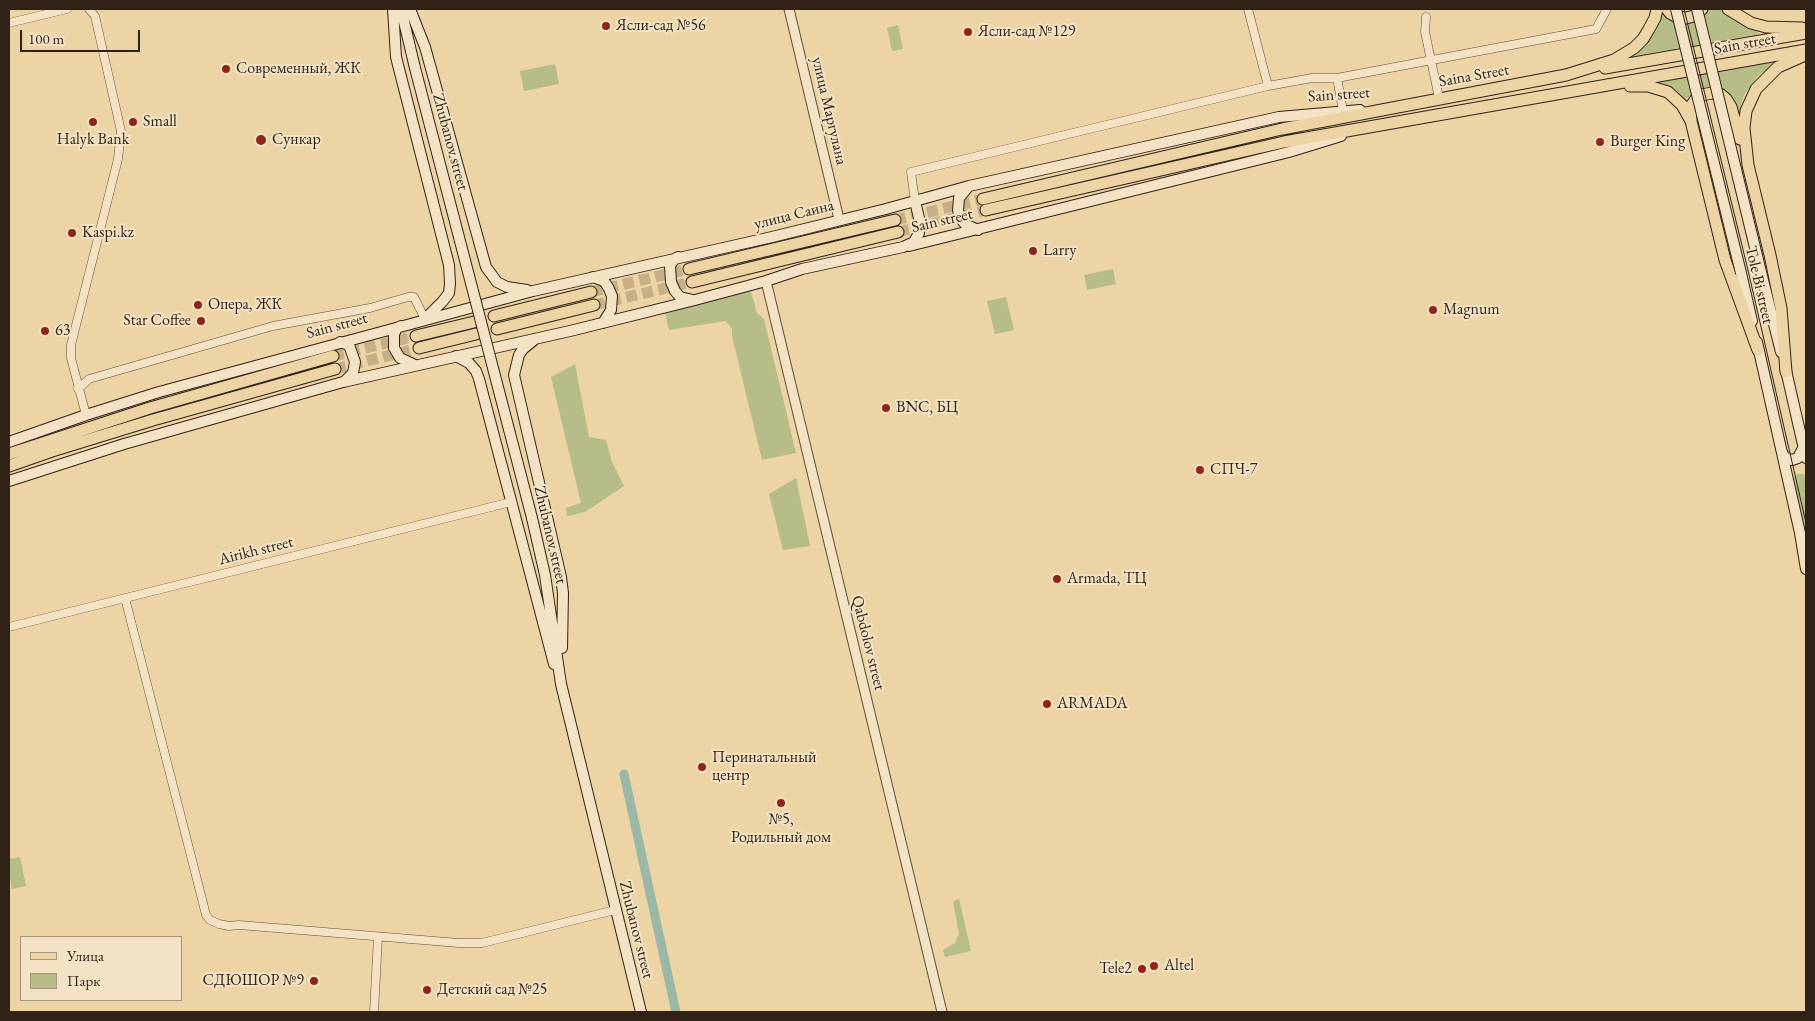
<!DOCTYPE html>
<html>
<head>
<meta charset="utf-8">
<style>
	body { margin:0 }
	#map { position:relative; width:1815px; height:1021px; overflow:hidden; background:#edd4a4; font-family:"EB Garamond",serif }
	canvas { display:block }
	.frame { position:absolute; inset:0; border:10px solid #312218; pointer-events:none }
	.legend { position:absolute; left:20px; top:936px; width:162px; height:65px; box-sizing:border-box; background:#f3e3c4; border:1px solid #a5967f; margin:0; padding:6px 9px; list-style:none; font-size:15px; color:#312218 }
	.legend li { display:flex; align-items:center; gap:10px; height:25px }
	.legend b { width:25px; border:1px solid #a5967f }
	.scale { position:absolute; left:20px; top:30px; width:120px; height:22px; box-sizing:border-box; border:2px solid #312218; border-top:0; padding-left:6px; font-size:15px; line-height:18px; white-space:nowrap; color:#312218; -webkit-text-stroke:4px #f3e3c4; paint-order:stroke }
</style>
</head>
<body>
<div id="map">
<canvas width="1815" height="1021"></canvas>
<div class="frame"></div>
<ul class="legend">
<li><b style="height:6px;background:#edd4a4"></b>Улица</li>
<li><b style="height:14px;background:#b6bd87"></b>Парк</li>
</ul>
<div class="scale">100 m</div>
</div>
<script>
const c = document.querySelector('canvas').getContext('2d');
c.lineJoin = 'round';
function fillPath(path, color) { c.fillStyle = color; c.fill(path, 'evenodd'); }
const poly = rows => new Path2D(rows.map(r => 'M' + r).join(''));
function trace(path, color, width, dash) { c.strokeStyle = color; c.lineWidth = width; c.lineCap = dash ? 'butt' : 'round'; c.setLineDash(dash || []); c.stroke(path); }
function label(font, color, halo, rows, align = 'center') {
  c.font = font + ' "EB Garamond",serif'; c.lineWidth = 4; c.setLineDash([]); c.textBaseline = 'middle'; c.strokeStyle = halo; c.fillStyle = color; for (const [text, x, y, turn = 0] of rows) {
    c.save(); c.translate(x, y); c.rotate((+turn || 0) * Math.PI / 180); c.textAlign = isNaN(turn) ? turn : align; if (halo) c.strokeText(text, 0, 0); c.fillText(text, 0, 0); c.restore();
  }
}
fillPath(poly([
	[1661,9,1677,21,1706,9,1720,9,1760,34,1628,57],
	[898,25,903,49,892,51,887,28],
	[1782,58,1757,77,1744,95,1738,115,1731,98,1695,92,1685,100,1675,89,1656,80],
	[555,64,559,84,524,91,520,71],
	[1113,269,1116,284,1087,290,1084,275],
	[745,291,751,292,757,313,764,319,796,453,762,460,732,336,732,329,726,321,669,330,665,313],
	[1006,297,1014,330,995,334,987,301],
	[575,364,589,437,606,440,612,462,624,486,585,512,567,516,566,508,581,503,551,377],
	[1797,474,1804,474,1806,479,1806,536,1792,479],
	[796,478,810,546,783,550,769,494],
	[20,857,26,886,12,889,9,871,9,859],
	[959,899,971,951,945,957,943,950,955,943,959,934,953,901]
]), '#b6bd87');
trace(poly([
	[624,774,676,1012]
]), '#99b8a6', 9);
trace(poly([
	[895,220,983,199],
	[898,232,986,210],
	[591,292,689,269],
	[594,305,692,282],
	[333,356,416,336],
	[335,369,419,348]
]), '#c7b088', 11, [11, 5.5]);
const minor = poly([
	[1248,9,1268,86],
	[1426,17,1425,32,1439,98],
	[9,23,67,9],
	[1337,78,1343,111],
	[915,201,911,172,1268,86,1312,78,1337,78,1596,29,1607,9],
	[78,389,89,379,273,326,370,308,408,297,414,297,425,319],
	[86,415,71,358,71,345,118,159,121,131,95,16,89,9],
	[125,598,203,903,206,915,210,920,219,924,229,926,239,925,459,943,482,943,615,910],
	[9,627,511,502],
	[374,1012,378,937]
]);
const tertiary = poly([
	[789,9,839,219],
	[766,281,942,1012]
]);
const secondary = poly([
	[393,9,396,57,449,265,450,284,449,293,443,301,427,317],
	[401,9,415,68],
	[410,9,425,47,486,267,497,282,507,287,527,290],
	[968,187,959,198,958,210,960,218,965,224,978,230],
	[909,246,1289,152,1341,136],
	[678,257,674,259,670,266,671,282,675,291,680,297,693,300],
	[1760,268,1781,352],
	[1741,273,1752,321],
	[593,277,604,281,608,287,612,296,611,310,603,323],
	[401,326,397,328,394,334,394,348,400,358,415,365],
	[534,340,523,349,519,355,514,375,561,577,563,593,562,648],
	[340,342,349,345,355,362,353,373,344,382],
	[1757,342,1800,533,1806,569],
	[456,356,469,363,476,371,479,379,554,664],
	[1785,366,1806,458],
	[9,442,86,415,159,392,533,291,772,237,886,209,969,186,1279,117,1360,110],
	[1782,452,1784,457,1792,460,1798,458,1804,446],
	[9,481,124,444,343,382,570,331,695,300,766,281,802,269,903,247,914,242,919,233,919,218,915,201],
	[532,518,545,575,561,684,641,1012]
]);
const primary = poly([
	[1667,9,1670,13,1677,17,1686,18,1694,16,1702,9],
	[1728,9,1751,23,1766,27,1802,28],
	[1605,68,1806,33],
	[1630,86,1648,86,1668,92,1682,105,1691,121,1725,260,1758,350],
	[1691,120,1691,106,1695,100,1702,95,1712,93,1720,94,1726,99,1731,107,1740,139],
	[983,199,1282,129,1566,75,1614,60,1634,48,1643,39,1649,29,1655,18,1657,9],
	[986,210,1284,142,1806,50],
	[689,269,895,220],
	[692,282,898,232],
	[494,316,591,292],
	[497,329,594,305],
	[416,336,474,322],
	[419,348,476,334],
	[1786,372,1781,308,1770,255,1748,165,1744,128,1746,111,1756,89,1778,67,1803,56],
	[9,454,150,408,333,356],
	[9,466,52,451,153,420,335,369]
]);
trace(minor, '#604e3b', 9);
trace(tertiary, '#604e3b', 11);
trace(secondary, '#312218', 12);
trace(primary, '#312218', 13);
trace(minor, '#f3e3c4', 8);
trace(tertiary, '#f3e3c4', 9);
trace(secondary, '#f3e3c4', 10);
trace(primary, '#edd4a4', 11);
trace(poly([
	[1684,9,1748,270,1806,523]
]), '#312218', 1);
const secondaryBridge = poly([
	[1676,9,1741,273],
	[1697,9,1760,268],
	[415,68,532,518]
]);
trace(secondaryBridge, '#312218', 12, []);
trace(secondaryBridge, '#f3e3c4', 10);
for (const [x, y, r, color] of [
	[606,26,5,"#8f2418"],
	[968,32,5,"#8f2418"],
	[226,69,5,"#8f2418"],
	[93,122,5,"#8f2418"],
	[133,122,5,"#8f2418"],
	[261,140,6,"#8f2418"],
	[1600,142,5,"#8f2418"],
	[72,233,5,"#8f2418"],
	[1033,251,5,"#8f2418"],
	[198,305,5,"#8f2418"],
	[1433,310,5,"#8f2418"],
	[201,321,5,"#8f2418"],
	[45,331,5,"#8f2418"],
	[886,408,5,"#8f2418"],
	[1200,470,5,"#8f2418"],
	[1057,579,5,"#8f2418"],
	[1047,704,5,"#8f2418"],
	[702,767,5,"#8f2418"],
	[781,803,5,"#8f2418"],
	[1154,966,5,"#8f2418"],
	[1142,969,5,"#8f2418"],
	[314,981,5,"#8f2418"],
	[427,990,5,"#8f2418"]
]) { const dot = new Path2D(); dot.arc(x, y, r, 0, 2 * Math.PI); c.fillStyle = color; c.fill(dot); trace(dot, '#f3e3c4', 2); }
label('16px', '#312218', '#f3e3c4', [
	["Ясли-сад №56",616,26],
	["Ясли-сад №129",978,32],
	["Современный, ЖК",236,69],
	["Small",143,122],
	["Halyk Bank",93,140,"center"],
	["Сункар",272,140],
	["Burger King",1610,142],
	["Kaspi.kz",82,233],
	["Larry",1043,251],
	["Опера, ЖК",208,305],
	["Magnum",1443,310],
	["Star Coffee",191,321,"right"],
	["63",55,331],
	["BNC, БЦ",896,408],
	["СПЧ-7",1210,470],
	["Armada, ТЦ",1067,579],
	["ARMADA",1057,704],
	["Перинатальный",712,758],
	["центр",712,776],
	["№5,",781,820,"center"],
	["Родильный дом",781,838,"center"],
	["Altel",1164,966],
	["Tele2",1132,969,"right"],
	["СДЮШОР №9",304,981,"right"],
	["Детский сад №25",437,990]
], 'left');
label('16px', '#312218', '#f3e3c4', [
	["Sain street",1745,44,-10],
	["Saina Street",1474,76,-10],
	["Sain street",1339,95,-4],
	["улица Маргулана",829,111,77],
	["Zhubanov street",450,142,75],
	["улица Саина",794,215,-14],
	["Sain street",942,221,-13],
	["Tole Bi street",1759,285,77],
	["Sain street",337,326,-15],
	["Zhubanov street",550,535,77],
	["Airikh street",256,551,-14],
	["Qabdolov street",868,643,76],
	["Zhubanov street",636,930,76]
]);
</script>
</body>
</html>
